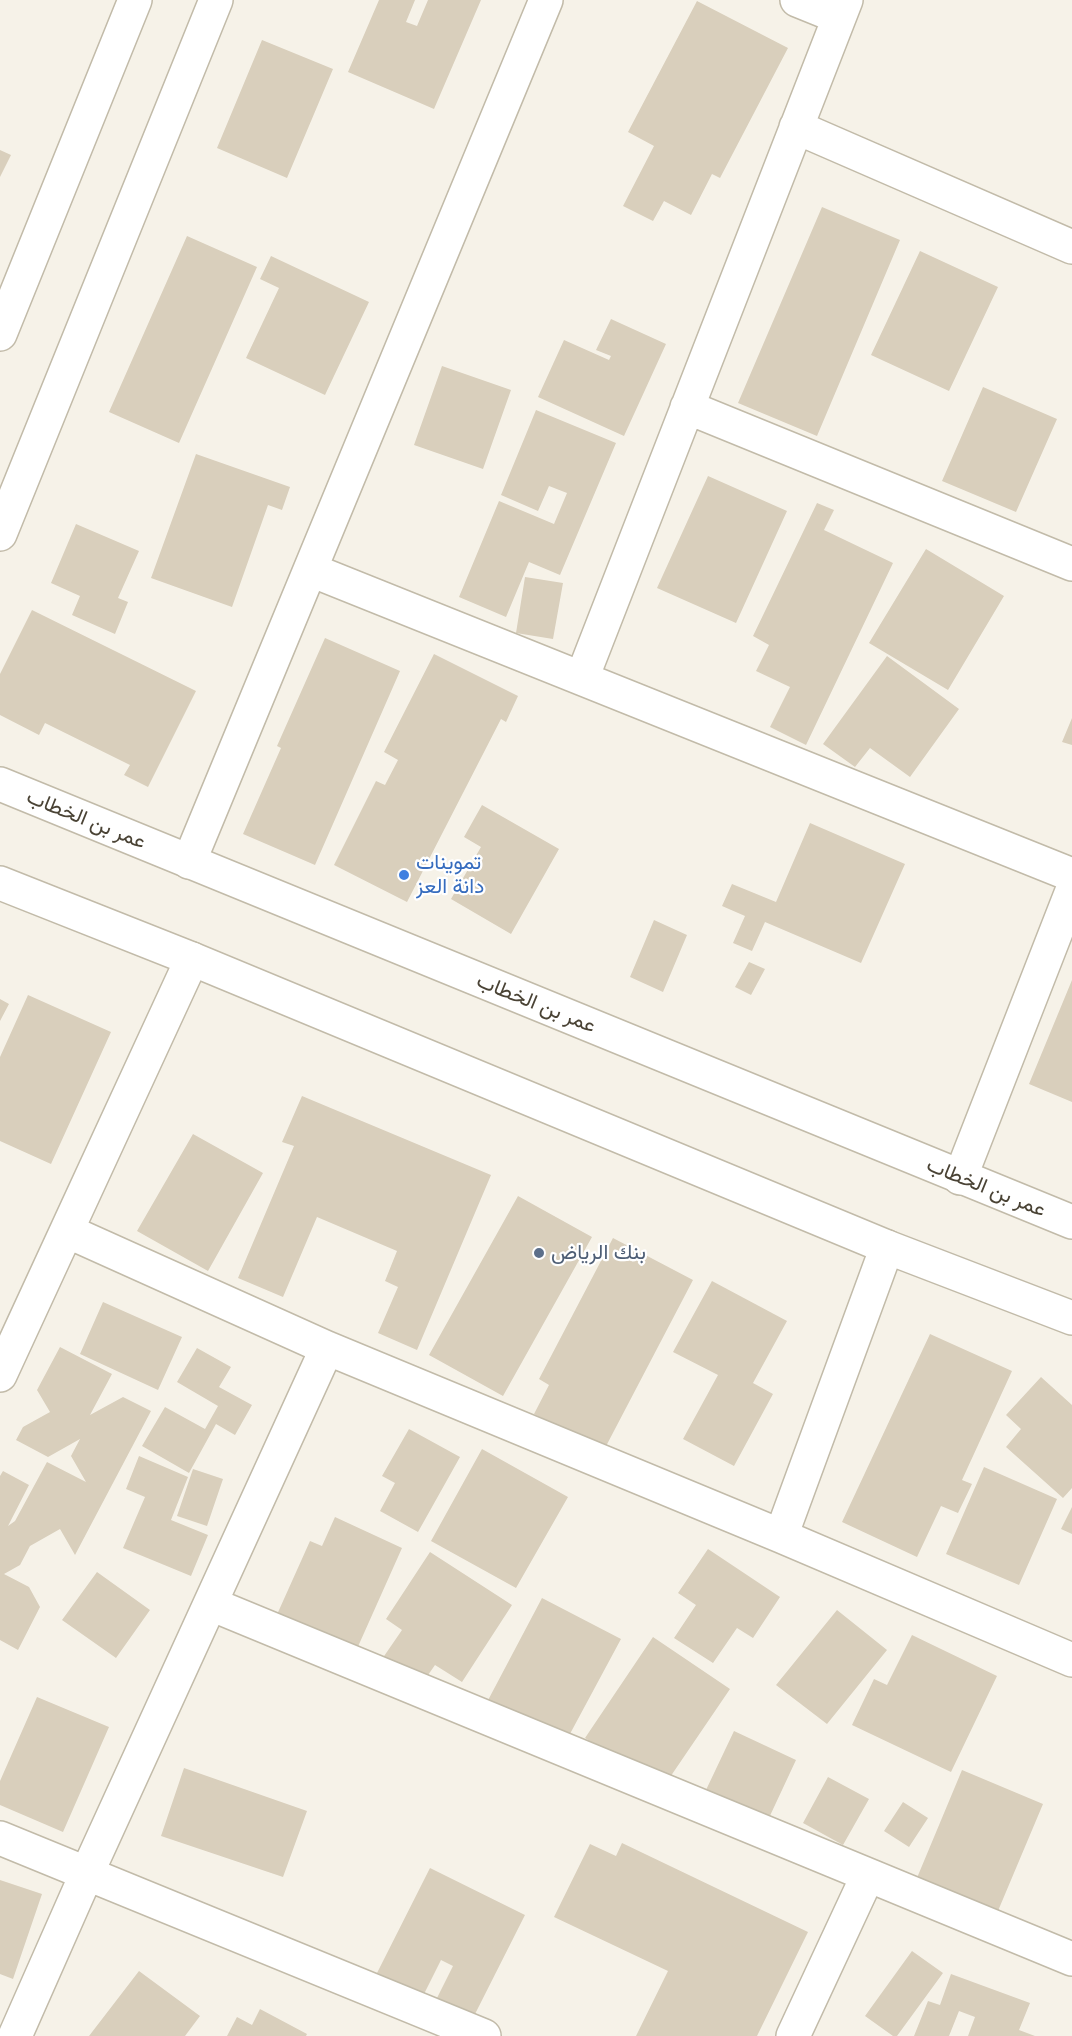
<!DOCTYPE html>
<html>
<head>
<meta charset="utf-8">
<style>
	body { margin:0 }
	canvas { display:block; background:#f6f2e8 }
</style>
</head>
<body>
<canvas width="1072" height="2036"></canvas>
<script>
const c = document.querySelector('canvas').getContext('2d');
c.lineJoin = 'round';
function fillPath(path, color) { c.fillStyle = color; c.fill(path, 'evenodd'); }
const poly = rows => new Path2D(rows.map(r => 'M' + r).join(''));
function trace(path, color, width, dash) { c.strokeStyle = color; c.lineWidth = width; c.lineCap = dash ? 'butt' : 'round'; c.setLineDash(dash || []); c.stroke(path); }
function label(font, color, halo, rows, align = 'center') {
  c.font = font + ' "Space Grotesk",Vazirmatn,sans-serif'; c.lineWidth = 4.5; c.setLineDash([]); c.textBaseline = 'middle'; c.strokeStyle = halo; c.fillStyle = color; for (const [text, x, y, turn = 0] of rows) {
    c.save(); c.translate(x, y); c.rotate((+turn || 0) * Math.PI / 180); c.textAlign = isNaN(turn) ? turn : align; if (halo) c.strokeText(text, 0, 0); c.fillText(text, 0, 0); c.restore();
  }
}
fillPath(poly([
	[379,0,415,0,406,22,417,26,428,0,481,0,434,109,348,72],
	[697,1,788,48,720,178,712,174,691,215,664,201,653,221,623,206,654,146,628,132],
	[262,40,333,69,287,178,217,148],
	[0,150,11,155,0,177],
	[822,207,900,240,817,436,738,403],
	[187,236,257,267,179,443,109,412],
	[920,251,998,287,949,391,871,355],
	[271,256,369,302,325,395,246,358,279,288,260,279],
	[611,319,666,344,624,436,538,397,564,340,609,360,611,356,596,350],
	[442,366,511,390,483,469,414,445],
	[983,387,1057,419,1016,512,942,481],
	[536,410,616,443,560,575,529,562,506,617,459,597,499,501,554,524,567,493,549,486,538,511,501,495],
	[196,454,290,487,282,510,268,505,232,607,151,578],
	[708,476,787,511,736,623,657,588],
	[817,503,834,510,824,530,893,563,806,745,770,727,790,687,756,671,769,645,753,636],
	[76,524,139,551,118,598,128,602,115,634,72,615,80,596,51,583],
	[926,549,1004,596,948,690,869,643],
	[525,577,563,583,553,639,516,633],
	[32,610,196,691,148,787,124,775,130,765,45,723,39,735,0,715,0,674],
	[325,638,400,671,315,865,243,834,281,748,277,746],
	[434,654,518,696,506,722,501,719,407,902,334,865,376,781,385,785,398,760,384,752],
	[887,656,959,709,910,777,870,748,855,767,823,744],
	[1072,718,1072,745,1062,742],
	[482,805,559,849,511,934,451,899,481,847,464,837],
	[810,823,905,864,861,963,765,922,752,951,733,943,745,916,722,906,732,884,776,902],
	[654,920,687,935,663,992,630,977],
	[749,962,765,969,751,995,735,987],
	[1072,980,1072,1102,1029,1084],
	[28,995,111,1032,51,1164,0,1141,0,1057],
	[0,999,9,1004,0,1021],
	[302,1096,491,1175,417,1350,378,1333,398,1287,385,1281,397,1251,317,1217,283,1297,238,1278,294,1146,282,1142],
	[193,1134,263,1173,208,1271,137,1231],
	[518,1196,592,1237,503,1396,429,1355],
	[613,1238,693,1280,604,1450,534,1414,549,1385,539,1379],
	[712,1281,787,1321,753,1383,773,1394,734,1466,683,1439,718,1375,673,1352],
	[103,1302,182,1337,158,1390,80,1354],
	[930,1334,1012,1371,962,1480,972,1484,958,1513,941,1506,917,1557,842,1522],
	[60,1347,112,1374,90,1415,123,1397,151,1411,75,1555,60,1529,30,1546,20,1565,4,1574,29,1587,40,1607,18,1650,0,1640,0,1476,3,1471,29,1485,8,1526,15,1521,47,1462,86,1482,71,1456,80,1439,48,1457,16,1440,23,1427,50,1412,37,1390],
	[197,1348,231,1367,219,1387,252,1405,235,1435,216,1424,189,1473,142,1446,165,1407,205,1429,218,1406,177,1382],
	[1041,1377,1072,1405,1072,1488,1063,1498,1006,1447,1021,1429,1006,1415],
	[409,1429,460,1457,418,1532,380,1511,395,1483,382,1476],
	[482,1449,568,1497,516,1588,431,1541],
	[139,1456,188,1477,171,1520,208,1535,191,1576,123,1548,145,1497,126,1489],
	[984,1467,1057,1499,1019,1585,946,1554],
	[193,1469,223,1479,207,1526,177,1516],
	[1072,1507,1072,1534,1061,1529],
	[335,1517,402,1548,356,1651,275,1619,310,1541,322,1546],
	[708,1549,780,1597,753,1638,737,1628,713,1663,674,1638,696,1605,678,1593],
	[430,1552,512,1605,462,1682,435,1665,419,1688,380,1662,402,1630,386,1619],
	[97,1572,150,1610,116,1658,62,1620],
	[542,1598,621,1639,564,1745,486,1704],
	[837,1610,887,1650,827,1724,776,1685],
	[912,1635,997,1676,951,1772,852,1725,874,1679,887,1685],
	[653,1637,730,1689,662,1789,585,1738],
	[37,1697,109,1727,63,1832,0,1805,0,1781],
	[734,1731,796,1760,768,1820,706,1790],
	[184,1768,307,1811,283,1877,161,1836],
	[962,1770,1043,1804,995,1918,914,1885],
	[828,1777,869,1799,843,1845,803,1823],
	[903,1802,928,1818,909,1847,884,1831],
	[622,1843,808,1932,757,2036,636,2036,668,1971,554,1917,590,1844,616,1856],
	[430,1868,525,1915,473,2018,436,2000,453,1966,441,1960,423,1996,377,1973],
	[0,1880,42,1894,13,1979,0,1974],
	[912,1951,943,1973,897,2036,893,2036,865,2016],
	[139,1971,200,2016,185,2036,89,2036],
	[951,1974,1030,2003,1019,2030,1035,2036,968,2036,975,2017,959,2011,949,2036,914,2036,928,2001,940,2005],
	[260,2009,307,2034,306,2036,227,2036,237,2017,252,2025]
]), '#d9cfbc');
const minor = poly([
	[797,0,839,17],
	[796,127,1072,247],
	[0,334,135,0],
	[687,407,1072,564],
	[0,534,216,0],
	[311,570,1072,875],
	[582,678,846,0],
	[189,862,546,0],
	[960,1178,1072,891],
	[67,1231,327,1348,781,1536,1072,1660],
	[0,1375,192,959],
	[781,1536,887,1247],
	[211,1604,1072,1959],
	[0,1838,484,2036],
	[15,2036,87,1873,327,1348],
	[793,2036,868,1875]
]);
const tertiary = poly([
	[0,784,1072,1222],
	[0,883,192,959,887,1247,1072,1318]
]);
trace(minor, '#c2bba9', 36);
trace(tertiary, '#c2bba9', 36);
trace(minor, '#fff', 33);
trace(tertiary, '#fff', 33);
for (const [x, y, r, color] of [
	[404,875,6,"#3f7fe0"],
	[539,1253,6,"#5c6f8a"]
]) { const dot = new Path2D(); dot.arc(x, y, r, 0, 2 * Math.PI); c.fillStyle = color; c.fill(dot); trace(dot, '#fff', 2); }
label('21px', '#4a4335', '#fff', [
	["عمر بن الخطاب",86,820,22],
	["عمر بن الخطاب",536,1004,22],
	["عمر بن الخطاب",986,1188,22]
]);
label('21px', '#366cbe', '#fff', [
	["تموينات",416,863],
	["دانة العز",416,887]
], 'left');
label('21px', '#4e5e75', '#fff', [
	["بنك الرياض",551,1253]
], 'left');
</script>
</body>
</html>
